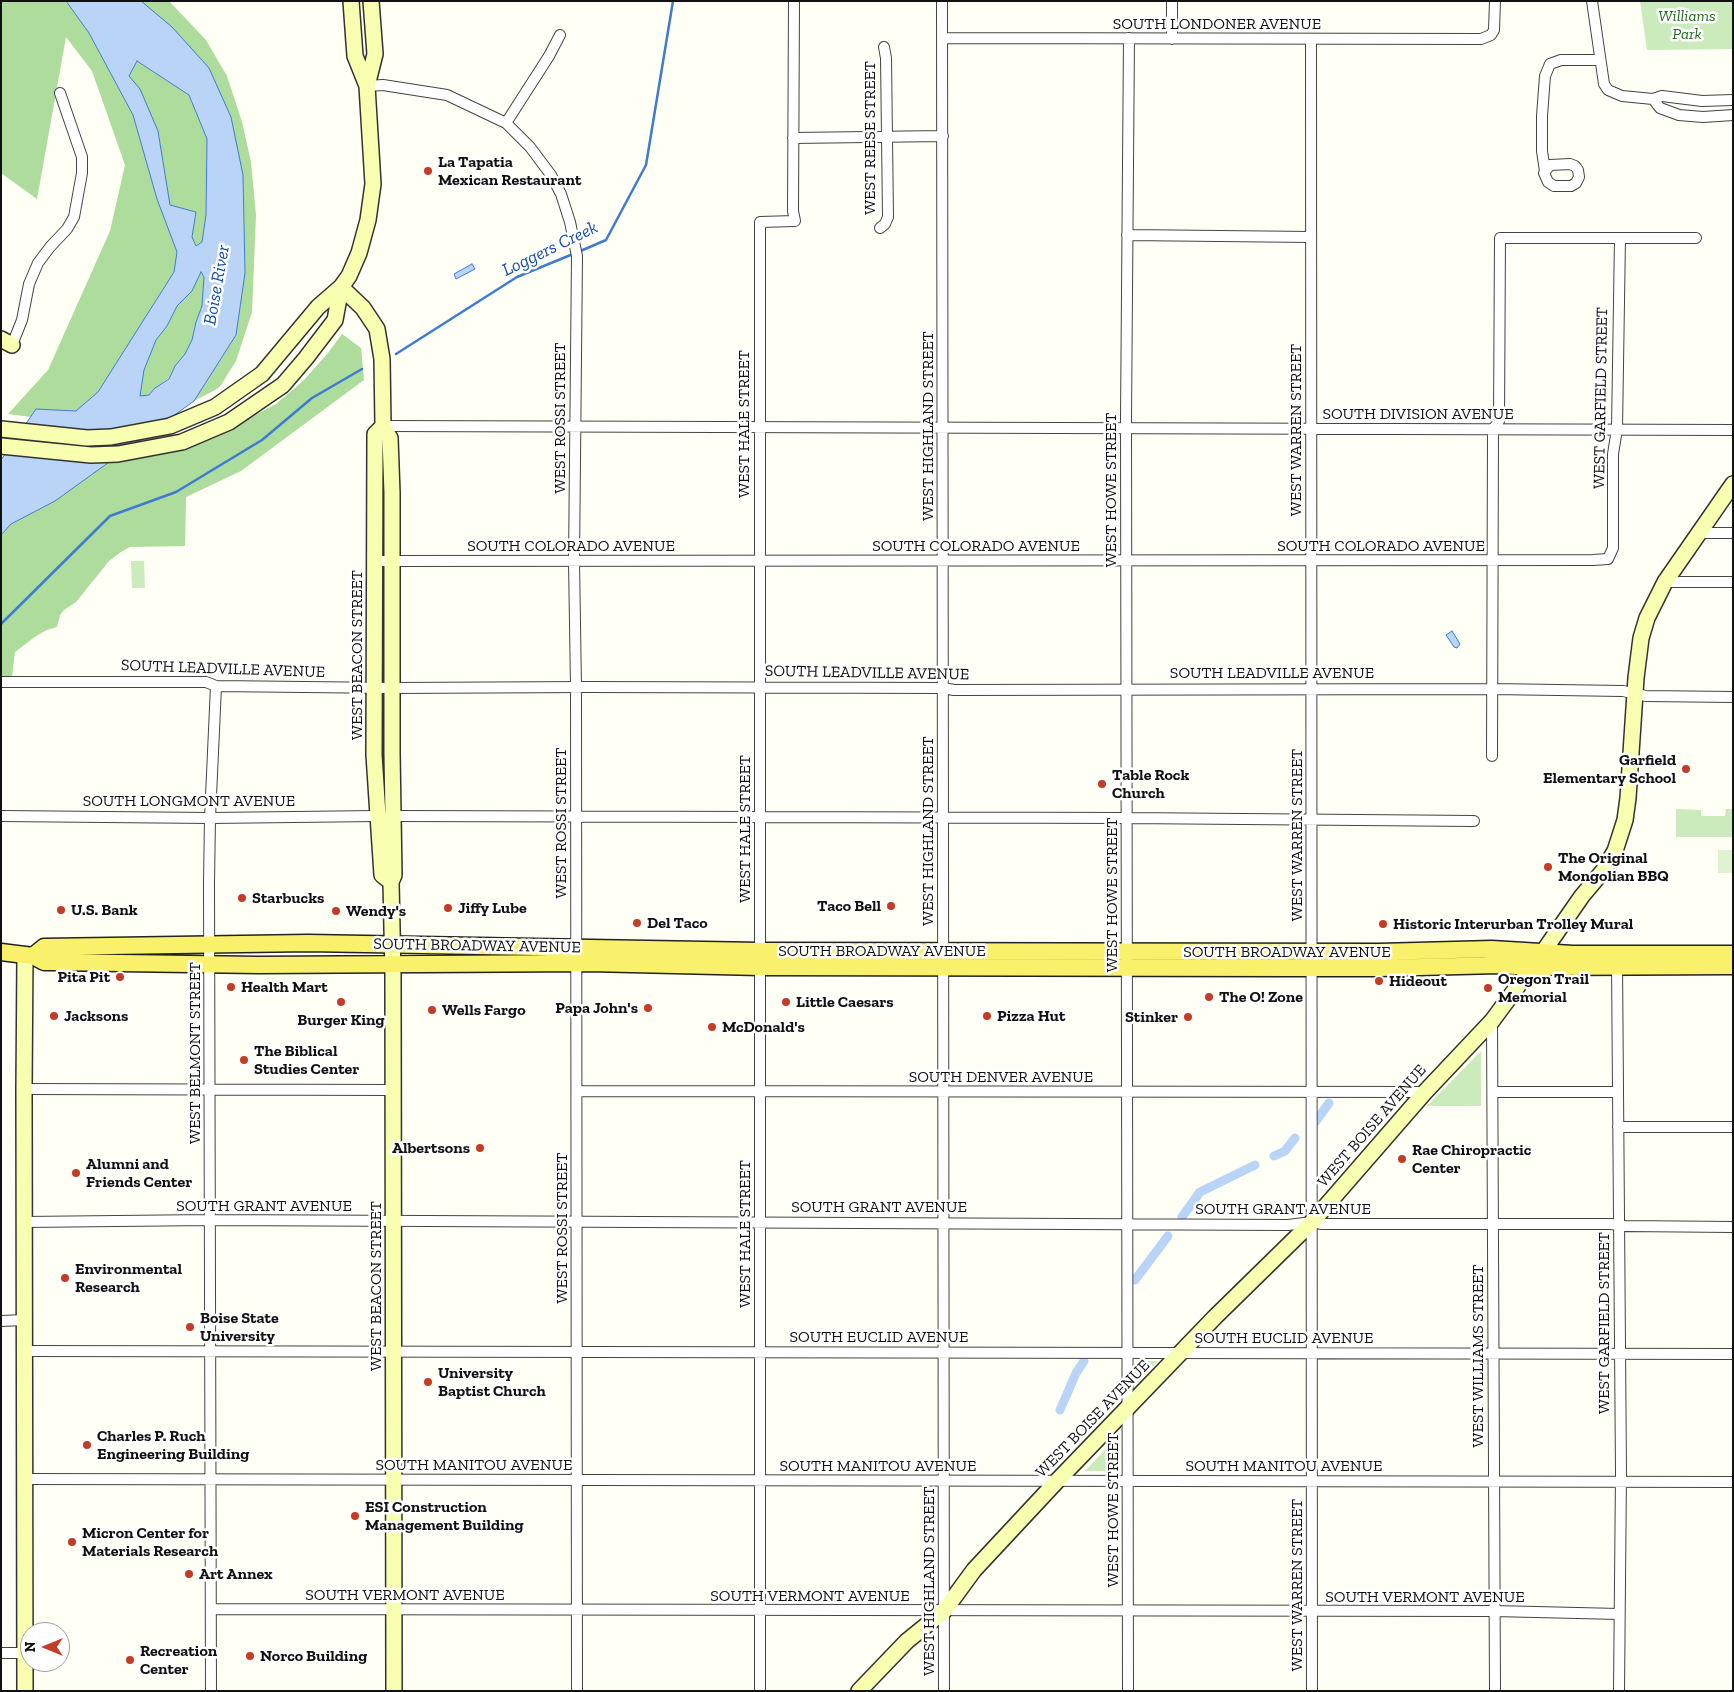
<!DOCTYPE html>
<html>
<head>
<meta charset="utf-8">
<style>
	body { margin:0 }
	#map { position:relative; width:1734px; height:1692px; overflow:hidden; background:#fffff5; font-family:"Zilla Slab",serif }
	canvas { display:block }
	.frame { position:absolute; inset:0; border:2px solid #111; pointer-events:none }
	.north { position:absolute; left:20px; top:1622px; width:50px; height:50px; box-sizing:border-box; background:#fff; border:1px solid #a0a0a0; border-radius:50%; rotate:270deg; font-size:14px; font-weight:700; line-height:20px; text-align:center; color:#111 }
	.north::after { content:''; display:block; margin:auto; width:18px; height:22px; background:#c43b26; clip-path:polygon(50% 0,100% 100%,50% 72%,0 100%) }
</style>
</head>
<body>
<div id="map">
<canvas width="1734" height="1692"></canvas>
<div class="frame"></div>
<div class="north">N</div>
</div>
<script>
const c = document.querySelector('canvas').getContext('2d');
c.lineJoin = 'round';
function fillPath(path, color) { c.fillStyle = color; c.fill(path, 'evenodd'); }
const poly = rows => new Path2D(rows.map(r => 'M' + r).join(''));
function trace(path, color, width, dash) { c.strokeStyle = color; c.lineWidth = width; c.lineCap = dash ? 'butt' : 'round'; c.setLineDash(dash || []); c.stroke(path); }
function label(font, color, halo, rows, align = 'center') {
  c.font = font + ' "Zilla Slab",serif'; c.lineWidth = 5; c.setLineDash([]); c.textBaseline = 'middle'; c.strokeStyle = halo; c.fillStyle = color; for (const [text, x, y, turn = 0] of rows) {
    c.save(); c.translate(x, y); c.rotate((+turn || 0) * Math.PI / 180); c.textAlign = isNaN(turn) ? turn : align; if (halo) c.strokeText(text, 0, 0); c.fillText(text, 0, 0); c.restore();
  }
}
fillPath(poly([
	[1640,1,1733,1,1733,49,1647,50],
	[131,561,144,561,145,588,132,588],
	[1676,809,1701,810,1701,816,1725,816,1726,809,1733,809,1733,837,1676,837],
	[1481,1051,1481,1106,1427,1106],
	[1138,1361,1158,1361,1135,1385,1134,1364],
	[1117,1437,1120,1437,1120,1471,1085,1471]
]), '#ccebbd');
fillPath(poly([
	[1,1,66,1,89,33,133,115,157,199,177,252,174,272,98,392,76,411,36,409,31,417,8,414,48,370,110,231,125,165,92,71,66,37,37,199,1,173],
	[141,1,169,1,206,40,227,76,242,122,251,162,256,215,252,312,236,361,221,385,217,389,194,401,236,335,245,273,243,175],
	[137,61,189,95,207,139,206,215,202,242,196,246,192,237,196,212,170,205,158,131,129,76],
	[200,272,204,277,202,306,196,322,192,340,185,354,175,366,169,378,155,388,149,395,139,396,144,370,156,340,167,326,177,306,192,291],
	[342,334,361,348,364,380,241,471,186,497,185,546,130,547,121,552,109,561,76,602,64,610,60,615,57,627,47,630,36,636,15,652,12,676,1,676,1,535,11,524,55,501,111,460,137,459,178,449,226,430,276,404,303,381,328,353]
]), '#addc9c');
fillPath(poly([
	[1718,850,1732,850,1732,873,1718,873]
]), '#dff2cf');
const water = poly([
	[66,1,141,1,172,27,209,68,231,117,243,175,245,273,236,335,194,401,55,501,11,524,1,535,1,460,36,409,76,411,98,392,174,272,177,252,157,199,133,115,89,33,66,1],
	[137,61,189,95,207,139,206,215,202,242,196,246,192,237,196,212,170,205,158,131,140,89,129,76,137,61],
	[201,272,204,277,202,306,196,322,192,340,185,354,175,366,169,379,155,388,149,395,140,396,144,370,156,340,167,326,177,306,192,291,201,272],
	[472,264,475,269,456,279,454,274,472,264],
	[1452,631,1460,644,1457,648,1454,647,1446,635,1452,631]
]);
fillPath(water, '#b9d4f7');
trace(water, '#3f7bcf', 1);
trace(poly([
	[578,252,606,240,646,165,673,1],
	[396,354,517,277,573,254],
	[1,624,110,516,176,492,262,440,312,398,362,369]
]), '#3f7bcf', 2.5);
trace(poly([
	[1316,1121,1329,1103],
	[1274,1156,1285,1151,1295,1138],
	[1182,1217,1200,1192,1255,1165],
	[1135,1280,1168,1236],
	[1060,1410,1076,1373,1084,1361]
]), '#b9d4f7', 9);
const street = poly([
	[942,1,944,1691],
	[1172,1,1172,39],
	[1592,1,1604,84,1608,90,1622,96,1653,99],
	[942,38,1481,39,1491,35,1494,30,1495,1],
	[1311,39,1312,1691],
	[367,86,383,85,447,95,506,123,530,147,551,175,561,194,570,222,577,256,574,561,576,687,577,1691],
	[1733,100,1702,101,1662,96,1653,99,1660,108,1679,115,1703,117,1733,115],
	[506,123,549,56,560,35],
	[793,138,943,136],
	[1570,164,1575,166,1578,170,1579,177,1576,183,1571,186,1554,186,1548,182,1544,173,1550,165,1570,164],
	[1545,171,1542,151,1542,116,1545,76,1550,64,1561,60,1600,60],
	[880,228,885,224,888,217,886,58,884,47],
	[1127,235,1311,237],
	[12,345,22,320,29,284,38,263,50,247,67,229,74,217,82,173,82,157,60,93],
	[383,426,1733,430],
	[1700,533,1733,533],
	[374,561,1593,560,1608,559,1613,548,1613,454,1617,429,1620,238],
	[1665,582,1733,582],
	[1,682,206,682,216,686,392,688,587,687,943,688,954,690,1492,689,1623,691,1646,696,1733,697],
	[1492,756,1493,429,1499,421,1500,238,1696,238],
	[1,816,210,818,377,816],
	[392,816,1127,818,1474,821],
	[1617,962,1621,1473,1619,1691],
	[1492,1021,1495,1691],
	[24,1089,393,1090],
	[577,1091,1425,1092],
	[1493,1092,1617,1092],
	[1618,1127,1733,1127],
	[24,1222,210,1220,1288,1225,1312,1222,1322,1224,1611,1224,1625,1226,1733,1227],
	[1,1321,24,1320],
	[25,1351,1733,1354],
	[24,1479,1733,1482],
	[211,1609,1494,1611,1619,1614],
	[1,1653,25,1653],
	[211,1691,209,883,210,818,216,686],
	[760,1691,760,222,795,221,793,211,794,1],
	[1128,1691,1126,419,1129,38]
]);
const secondary = poly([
	[351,1,355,56,367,86],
	[341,287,363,308,377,329,382,359,383,426,390,438,392,493,392,753,394,875,391,882,393,975,394,1691],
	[1,339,12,345],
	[383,426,375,434,374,755,382,875,391,882],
	[1,429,87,438,111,437,170,426,215,407,262,374,318,307,341,287,349,276,359,253,368,220,373,184,367,86,375,54,371,1],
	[1,446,91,455,118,454,182,442,229,422,283,385,306,358,335,320,341,287],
	[25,1691,24,1089,25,955],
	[859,1691,907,1641,944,1611,974,1570,1057,1481,1215,1317,1312,1222,1425,1092,1492,1021,1543,952,1582,896,1603,871,1615,851,1625,820,1628,798,1636,678,1641,638,1647,618,1665,582,1733,484]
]);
const primary = poly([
	[1,952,33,956,44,962,51,962,259,965,589,963,760,967,1286,968,1380,968,1499,965,1532,967,1733,966],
	[33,956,44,947,308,943,760,951,1379,952,1492,949,1573,954,1733,954]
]);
trace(street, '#444', 12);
trace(secondary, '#333', 18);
trace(primary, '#222', 19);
trace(street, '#fff', 10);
trace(secondary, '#f9ffb0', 15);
trace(primary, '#f9f06b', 16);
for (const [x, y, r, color] of [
	[428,171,5,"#c43b26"],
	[1686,769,5,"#c43b26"],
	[1102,784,5,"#c43b26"],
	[1548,867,5,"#c43b26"],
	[242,898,5,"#c43b26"],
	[891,906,5,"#c43b26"],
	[448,908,5,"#c43b26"],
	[61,910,5,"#c43b26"],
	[336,911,5,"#c43b26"],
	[637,923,5,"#c43b26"],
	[1383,924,5,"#c43b26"],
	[120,977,5,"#c43b26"],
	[1379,981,5,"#c43b26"],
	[231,987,5,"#c43b26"],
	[1488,988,5,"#c43b26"],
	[1209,997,5,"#c43b26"],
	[341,1002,5,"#c43b26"],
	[786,1002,5,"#c43b26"],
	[648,1008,5,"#c43b26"],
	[432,1010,5,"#c43b26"],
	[54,1016,5,"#c43b26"],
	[987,1016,5,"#c43b26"],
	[1188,1017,5,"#c43b26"],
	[712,1027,5,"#c43b26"],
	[244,1060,5,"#c43b26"],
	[480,1148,5,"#c43b26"],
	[1402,1159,5,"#c43b26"],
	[76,1173,5,"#c43b26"],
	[65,1278,5,"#c43b26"],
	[190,1327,5,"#c43b26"],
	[428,1382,5,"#c43b26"],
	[87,1445,5,"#c43b26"],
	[355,1516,5,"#c43b26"],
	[72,1542,5,"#c43b26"],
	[189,1574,5,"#c43b26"],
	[250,1656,5,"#c43b26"],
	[130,1660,5,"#c43b26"]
]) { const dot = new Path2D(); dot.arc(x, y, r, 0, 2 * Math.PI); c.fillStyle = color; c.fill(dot); trace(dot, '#fff', 2); }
label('italic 16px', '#216b1f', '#fff', [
	["Williams",1687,16],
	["Park",1687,34]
]);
label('16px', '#111', '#fff', [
	["SOUTH LONDONER AVENUE",1217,24],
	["WEST REESE STREET",870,138,-90],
	["WEST GARFIELD STREET",1601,398,-89],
	["SOUTH DIVISION AVENUE",1418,414],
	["WEST ROSSI STREET",560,418,-90],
	["WEST HALE STREET",744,424,-90],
	["WEST HIGHLAND STREET",928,426,-90],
	["WEST WARREN STREET",1296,430,-90],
	["WEST HOWE STREET",1111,490,-90],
	["SOUTH COLORADO AVENUE",571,546],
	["SOUTH COLORADO AVENUE",976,546],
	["SOUTH COLORADO AVENUE",1381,546],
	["WEST BEACON STREET",357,655,-90],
	["SOUTH LEADVILLE AVENUE",223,669,2],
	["SOUTH LEADVILLE AVENUE",867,673,1],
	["SOUTH LEADVILLE AVENUE",1272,673],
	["SOUTH LONGMONT AVENUE",189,801],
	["WEST ROSSI STREET",561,823,-90],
	["WEST HALE STREET",745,829,-90],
	["WEST HIGHLAND STREET",928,831,-90],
	["WEST WARREN STREET",1297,835,-90],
	["WEST HOWE STREET",1112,895,-90],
	["SOUTH BROADWAY AVENUE",477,946,1],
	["SOUTH BROADWAY AVENUE",882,951],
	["SOUTH BROADWAY AVENUE",1287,952],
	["WEST BELMONT STREET",195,1053,-90],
	["SOUTH DENVER AVENUE",1001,1077],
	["WEST BOISE AVENUE",1372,1126,-49],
	["SOUTH GRANT AVENUE",264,1206],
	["SOUTH GRANT AVENUE",879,1207],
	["SOUTH GRANT AVENUE",1283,1209],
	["WEST ROSSI STREET",562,1228,-90],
	["WEST HALE STREET",745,1234,-90],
	["WEST BEACON STREET",376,1286,-90],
	["WEST GARFIELD STREET",1604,1323,-90],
	["SOUTH EUCLID AVENUE",879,1337],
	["SOUTH EUCLID AVENUE",1284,1338],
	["WEST WILLIAMS STREET",1478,1356,-90],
	["WEST BOISE AVENUE",1093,1419,-46],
	["SOUTH MANITOU AVENUE",474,1465],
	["SOUTH MANITOU AVENUE",878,1466],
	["SOUTH MANITOU AVENUE",1284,1466],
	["WEST HOWE STREET",1113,1510,-90],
	["WEST HIGHLAND STREET",929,1581,-90],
	["WEST WARREN STREET",1297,1585,-90],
	["SOUTH VERMONT AVENUE",405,1595],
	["SOUTH VERMONT AVENUE",810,1596],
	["SOUTH VERMONT AVENUE",1425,1597]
]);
label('bold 16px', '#111', '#fff', [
	["La Tapatia",438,162],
	["Mexican Restaurant",438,180],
	["Garfield",1676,760,"right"],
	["Elementary School",1676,778,"right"],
	["Table Rock",1112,775],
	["Church",1112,793],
	["The Original",1558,858],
	["Mongolian BBQ",1558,876],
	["Starbucks",252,898],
	["Taco Bell",881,906,"right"],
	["Jiffy Lube",458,908],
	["U.S. Bank",71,910],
	["Wendy's",346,911],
	["Del Taco",647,923],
	["Historic Interurban Trolley Mural",1393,924],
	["Pita Pit",110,977,"right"],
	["Oregon Trail",1498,979],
	["Memorial",1498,997],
	["Hideout",1389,981],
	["Health Mart",241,987],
	["The O! Zone",1219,997],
	["Little Caesars",796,1002],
	["Papa John's",638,1008,"right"],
	["Wells Fargo",442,1010],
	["Jacksons",64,1016],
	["Pizza Hut",997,1016],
	["Stinker",1178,1017,"right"],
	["Burger King",341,1020,"center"],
	["McDonald's",722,1027],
	["The Biblical",254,1051],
	["Studies Center",254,1069],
	["Albertsons",470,1148,"right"],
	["Rae Chiropractic",1412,1150],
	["Center",1412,1168],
	["Alumni and",86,1164],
	["Friends Center",86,1182],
	["Environmental",75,1269],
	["Research",75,1287],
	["Boise State",200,1318],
	["University",200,1336],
	["University",438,1373],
	["Baptist Church",438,1391],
	["Charles P. Ruch",97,1436],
	["Engineering Building",97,1454],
	["ESI Construction",365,1507],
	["Management Building",365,1525],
	["Micron Center for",82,1533],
	["Materials Research",82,1551],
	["Art Annex",199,1574],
	["Recreation",140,1651],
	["Center",140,1669],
	["Norco Building",260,1656]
], 'left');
label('italic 18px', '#174ea6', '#fff', [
	["Loggers Creek",550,249,-26],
	["Boise River",217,285,-80]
]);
</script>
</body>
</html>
